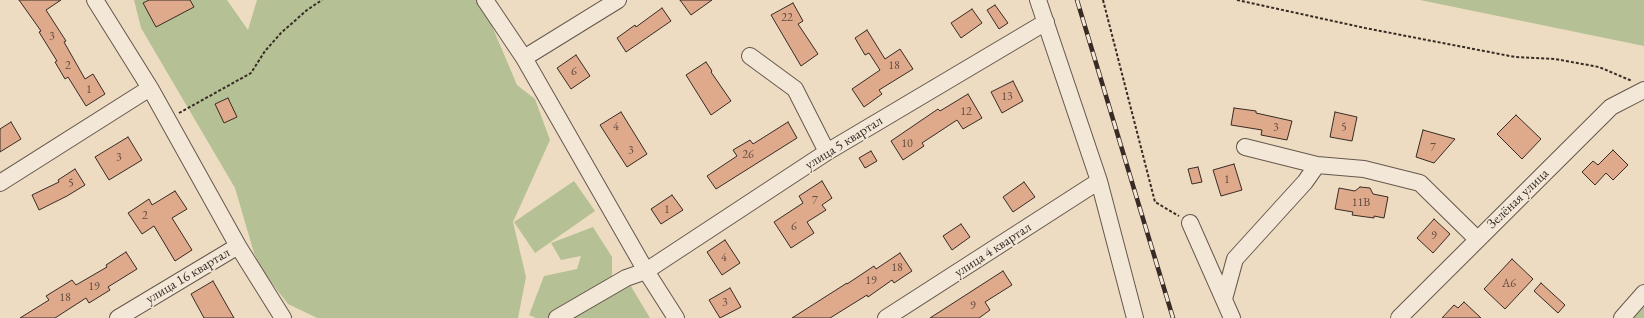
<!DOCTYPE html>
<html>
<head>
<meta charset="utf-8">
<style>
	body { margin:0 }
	canvas { display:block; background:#eddcc1 }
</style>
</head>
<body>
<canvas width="1644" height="318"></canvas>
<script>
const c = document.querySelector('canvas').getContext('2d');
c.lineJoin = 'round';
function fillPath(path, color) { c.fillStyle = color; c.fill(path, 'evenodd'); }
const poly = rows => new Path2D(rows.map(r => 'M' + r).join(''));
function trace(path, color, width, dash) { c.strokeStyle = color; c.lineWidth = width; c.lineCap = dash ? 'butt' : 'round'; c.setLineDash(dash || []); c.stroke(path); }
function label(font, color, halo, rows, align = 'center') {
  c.font = font + ' "EB Garamond",serif'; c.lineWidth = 3; c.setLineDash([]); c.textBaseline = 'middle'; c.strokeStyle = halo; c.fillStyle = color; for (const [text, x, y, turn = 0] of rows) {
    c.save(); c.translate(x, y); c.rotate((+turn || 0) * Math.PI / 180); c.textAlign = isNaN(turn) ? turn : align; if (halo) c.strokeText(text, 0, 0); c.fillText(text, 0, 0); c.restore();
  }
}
fillPath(poly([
	[134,0,227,0,248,30,257,0,481,0,517,85,535,99,550,140,513,222,526,277,518,318,317,318,288,304,264,273,254,253,235,188,141,28],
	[1420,0,1644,0,1644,46],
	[574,181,595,211,535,253,514,222],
	[593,227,612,257,612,277,626,278,650,318,536,318,529,315,544,276,577,269,581,256,561,260,551,243],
	[1644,306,1644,318,1633,318]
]), '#b5c194');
const building = poly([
	[19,0,61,0,46,10,66,41,64,42,85,79,93,74,105,94,86,106,68,77,65,79,55,62,57,61,39,32,41,31,19,0],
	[149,0,190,0,194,7,156,27,143,3,149,0],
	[680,0,712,0,691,15,680,0],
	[793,3,803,21,798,24,818,54,801,66,771,15,793,3],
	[995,5,1008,23,999,29,987,10,995,5],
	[662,8,671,21,626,52,617,38,635,25,636,27,662,8],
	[972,9,982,23,961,38,951,23,972,9],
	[867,30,885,59,900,49,913,69,879,90,882,94,864,107,852,89,880,70,869,53,865,55,855,38,867,30],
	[576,55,590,76,571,89,557,68,576,55],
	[706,62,712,71,711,72,731,101,711,115,686,75,706,62],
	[1013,81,1023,101,1002,113,991,92,1013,81],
	[968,94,982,118,963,129,957,120,922,143,924,146,903,160,891,141,938,109,940,111,968,94],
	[228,98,237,117,224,123,215,104,228,98],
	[1234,108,1256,111,1256,113,1292,121,1287,140,1261,135,1262,130,1231,125,1234,108],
	[621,112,647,154,627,167,600,125,621,112],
	[1335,112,1357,117,1352,141,1330,137,1335,112],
	[1516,115,1541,139,1522,159,1497,134,1516,115],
	[11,122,21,139,0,152,0,129,11,122],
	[788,122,797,138,716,189,707,176,737,156,733,150,750,140,753,144,788,122],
	[1423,130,1455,139,1434,163,1416,157,1423,130],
	[128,137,142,160,109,180,95,157,128,137],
	[1613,150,1628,165,1613,180,1606,173,1595,185,1582,172,1593,161,1598,165,1613,150],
	[871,151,877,161,865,168,859,158,871,151],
	[1234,164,1242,190,1221,196,1213,170,1234,164],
	[1198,167,1202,182,1192,184,1188,169,1198,167],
	[75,169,85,185,67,196,39,210,32,195,59,182,58,180,75,169],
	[822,181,832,198,822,205,826,210,807,222,814,233,791,248,774,222,803,203,799,196,822,181],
	[1024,182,1035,197,1013,212,1003,197,1024,182],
	[1360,187,1370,188,1373,194,1388,197,1384,218,1374,216,1374,218,1352,215,1353,212,1335,209,1339,188,1355,191,1360,187],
	[175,191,187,209,172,218,192,250,175,261,154,226,142,234,128,213,149,199,152,205,175,191],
	[672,195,683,210,661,224,651,209,672,195],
	[1434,219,1450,234,1433,253,1417,238,1434,219],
	[961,224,970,237,952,250,943,236,961,224],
	[725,240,740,263,722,275,707,252,725,240],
	[126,252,137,269,108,287,110,290,89,303,86,298,55,318,20,318,49,300,46,296,72,280,76,285,107,267,106,265,126,252],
	[900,253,912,271,894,283,892,280,868,297,867,295,830,318,792,318,847,283,847,284,874,266,876,269,900,253],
	[1512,259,1533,279,1505,309,1484,289,1512,259],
	[1003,271,1012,285,985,302,990,310,979,318,930,318,1003,271],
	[213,281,234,318,204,318,191,294,213,281],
	[1541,283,1565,305,1558,313,1534,291,1541,283],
	[730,288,741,307,720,318,709,300,730,288],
	[1464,302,1481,318,1442,318,1454,305,1458,308,1464,302]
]);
fillPath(building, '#deaa8b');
trace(building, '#382b26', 1);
const minor = poly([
	[95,0,150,88,238,246,283,318],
	[485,0,524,58,646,271,676,318],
	[1038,0,1099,181,1135,318],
	[750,56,795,89,827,152],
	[524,58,618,0],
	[1245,147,1317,165,1364,169,1420,183,1477,239],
	[0,183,150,88],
	[1190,223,1232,318],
	[1224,299,1235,259,1305,182,1317,165],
	[118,318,238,246],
	[557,318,626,278,646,271,827,152,1046,22],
	[886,318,1099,181],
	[1399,318,1611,107,1644,90],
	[1622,318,1644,293]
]);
trace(minor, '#65574d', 18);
trace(poly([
	[1103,0,1155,202,1179,216],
	[1237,0,1365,28,1515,57,1555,59,1599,67,1632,81],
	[179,113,251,73,265,51,281,33,307,10,322,0]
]), '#382b26', 2, [3, 2]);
trace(minor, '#f3e8d7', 16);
const rail = poly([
	[1077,0,1173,318]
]);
trace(rail, '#382b26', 4.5);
trace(rail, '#f3e8d7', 3, [9]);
label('12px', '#624b3f', null, [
	["22",787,18],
	["3",52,37],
	["2",68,66],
	["18",894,66],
	["6",574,72],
	["1",89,90],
	["13",1007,97],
	["12",966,112],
	["4",616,127],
	["5",1344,127],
	["3",1276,128],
	["10",907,144],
	["7",1433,148],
	["3",631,151],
	["26",748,155],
	["3",119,158],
	["1",1227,180],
	["5",71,183],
	["7",815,201],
	["11В",1361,203],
	["1",667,210],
	["2",145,216],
	["6",794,227],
	["9",1434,236],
	["4",724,258],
	["18",897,268],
	["19",871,281],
	["А6",1509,284],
	["19",94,287],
	["18",65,298],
	["3",725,303],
	["9",973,306]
]);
label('14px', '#382b26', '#f3e8d7', [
	["улица 5 квартал",844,143,-32],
	["Зелёная улица",1518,199,-44],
	["улица 4 квартал",993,250,-33],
	["улица 16 квартал",188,276,-31]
]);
</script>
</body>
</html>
